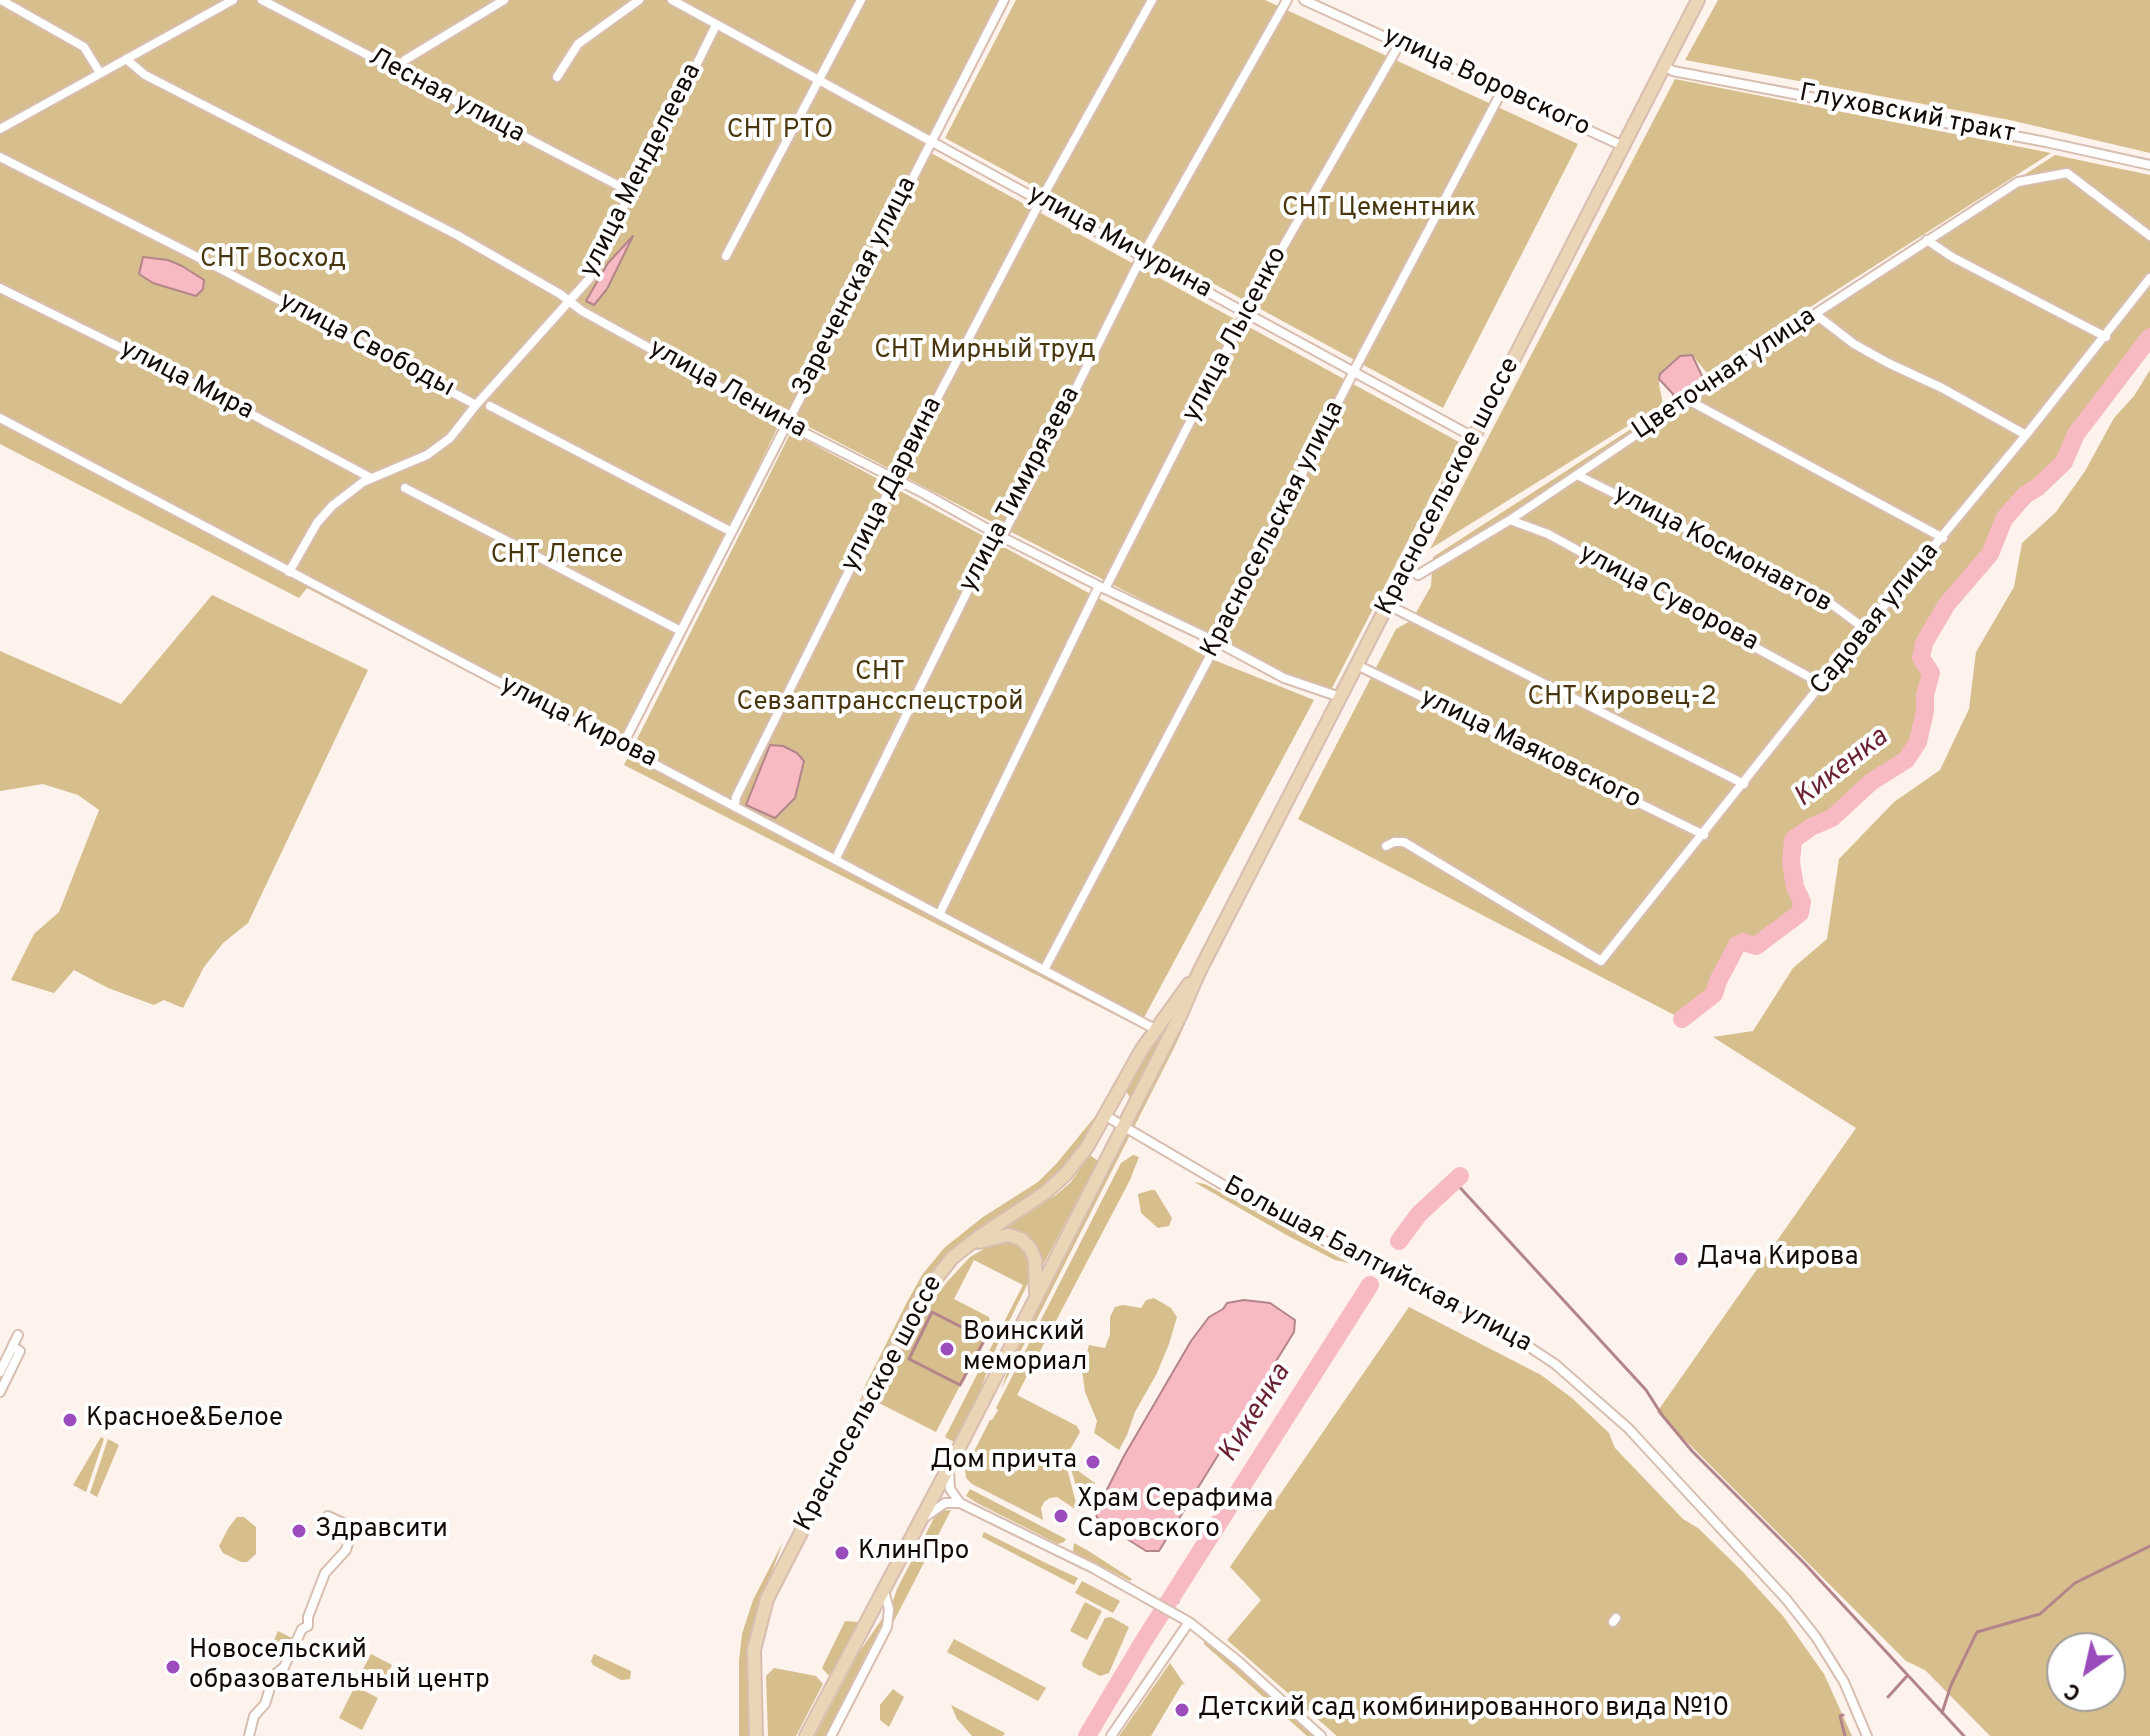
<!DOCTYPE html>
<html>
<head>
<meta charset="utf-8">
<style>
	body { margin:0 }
	#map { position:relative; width:2150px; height:1736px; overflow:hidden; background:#fef2ed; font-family:Overpass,sans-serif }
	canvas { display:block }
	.north { position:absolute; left:2046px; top:1632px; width:80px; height:80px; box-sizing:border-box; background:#fff; border:2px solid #a09d9b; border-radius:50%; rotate:214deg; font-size:22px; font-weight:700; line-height:32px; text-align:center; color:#120a06 }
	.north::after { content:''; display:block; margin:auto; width:28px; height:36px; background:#9b4cbc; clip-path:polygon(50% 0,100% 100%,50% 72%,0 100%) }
</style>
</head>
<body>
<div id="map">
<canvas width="2150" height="1736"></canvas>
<div class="north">С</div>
</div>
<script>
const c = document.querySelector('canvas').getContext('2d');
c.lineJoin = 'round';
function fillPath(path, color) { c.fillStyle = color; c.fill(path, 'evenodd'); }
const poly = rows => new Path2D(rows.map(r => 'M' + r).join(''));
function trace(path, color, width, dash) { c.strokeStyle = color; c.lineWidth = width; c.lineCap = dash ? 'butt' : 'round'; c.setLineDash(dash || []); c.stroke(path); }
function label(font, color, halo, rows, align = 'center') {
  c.font = font + ' Overpass,sans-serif'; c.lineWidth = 8; c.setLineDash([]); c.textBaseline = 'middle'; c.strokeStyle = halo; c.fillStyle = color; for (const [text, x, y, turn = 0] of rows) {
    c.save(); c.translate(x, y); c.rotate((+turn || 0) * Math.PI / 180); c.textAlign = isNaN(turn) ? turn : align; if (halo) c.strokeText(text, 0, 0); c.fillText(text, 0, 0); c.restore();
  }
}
fillPath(poly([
	[0,0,999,0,922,148,1459,442,1331,690,1285,674,784,414,679,630,616,749,307,588,299,598,0,444],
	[1016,0,1265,0,1578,144,1443,408,945,138],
	[1718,0,2150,0,2150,153,2010,120,1685,60],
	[1675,79,2051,153,1707,373,1692,355,1660,374,1659,384,1663,404,1430,549],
	[2055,155,2150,175,2150,333,2076,434,2064,462,2038,487,2025,495,2004,519,1990,554,1947,604,1924,643,1921,658,1931,673,1925,695,1925,711,1918,742,1906,760,1871,782,1832,818,1811,827,1793,840,1791,862,1795,887,1802,902,1800,913,1761,950,1743,942,1737,945,1718,981,1714,994,1682,1019,1298,819,1396,629,1412,620,1431,586,1433,557],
	[2150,370,2150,1736,1990,1736,1925,1670,1906,1661,1657,1412,1856,1128,1713,1037,1753,1031,1793,968,1827,939,1839,859,1894,802,1940,770,1969,709,1976,652,2014,587,2022,543,2056,512,2085,471,2114,418,2134,396],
	[2062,1648,2110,1648,2110,1696,2062,1696],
	[791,432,1209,658,1314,700,1139,1027,624,765],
	[212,595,368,670,248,923,223,943,204,967,183,1008,164,1000,154,1005,108,988,74,970,54,993,11,980,34,934,59,912,99,810,78,795,43,784,0,791,0,651,121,704],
	[1172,1018,1175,1021,1130,1098,1126,1091,1141,1062],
	[1182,1022,1185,1024,1175,1046,1001,1390,1016,1346],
	[1102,1108,1083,1141,1054,1177,1033,1194,975,1232,941,1261,921,1287,866,1391,863,1390,906,1304,922,1275,944,1248,983,1217,1038,1182,1057,1163],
	[1090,1155,1098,1161,1043,1265,1036,1249,1006,1228,1056,1195,1071,1182],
	[1133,1155,1139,1157,1130,1180,1017,1395,1077,1426,1080,1432,1063,1462,1066,1464,1078,1511,1057,1497,1050,1498,1044,1502,1041,1508,1043,1520,972,1484,966,1478,965,1469,990,1420,992,1420,998,1410,996,1408,1121,1163],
	[1194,1182,1205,1184,1349,1263,1335,1260,1290,1237],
	[1151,1190,1155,1190,1172,1218,1169,1226,1158,1228,1141,1213,1138,1194],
	[998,1241,1013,1243,1024,1250,1030,1260,1031,1277,997,1346,980,1391,954,1442,945,1437,1023,1285,974,1260,954,1299,989,1317,991,1326,936,1432,875,1401,914,1327,946,1283,970,1257],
	[1154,1298,1171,1308,1177,1317,1169,1344,1157,1373,1135,1412,1127,1435,1119,1450,1094,1433,1097,1421,1085,1392,1082,1370,1089,1345,1105,1348,1110,1334,1110,1317,1115,1307,1123,1305,1141,1308,1146,1300],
	[1409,1307,1541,1375,1572,1398,1609,1433,1615,1448,1683,1519,1698,1528,1742,1571,1783,1616,1824,1674,1852,1736,1337,1736,1227,1640,1261,1600,1230,1567],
	[101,1437,104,1439,86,1492,73,1485],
	[108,1439,119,1445,97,1497,90,1493],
	[1070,1465,1095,1483,1082,1508],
	[970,1489,1066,1539,1064,1542,1058,1544,977,1503,966,1496],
	[951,1510,894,1621,893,1601,897,1589,935,1516,941,1511],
	[237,1517,244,1517,256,1527,256,1554,247,1562,241,1562,223,1553,219,1546,229,1527],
	[984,1532,1050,1565,1078,1578,1074,1585,982,1537],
	[783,1542,752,1626,748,1672,749,1736,739,1736,739,1661,742,1634,753,1600],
	[1074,1543,1087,1550,1132,1579,1130,1581,1073,1552],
	[1082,1581,1120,1601,1113,1613,1075,1593],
	[1085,1602,1102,1611,1087,1640,1070,1631],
	[884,1616,886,1616,825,1736,815,1736,860,1651],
	[1111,1617,1129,1627,1109,1673,1100,1676,1083,1667,1082,1663,1105,1618],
	[845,1621,859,1622,831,1678,822,1668],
	[278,1631,294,1639,284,1662,264,1657,268,1645,272,1644],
	[954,1639,1046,1688,1038,1701,947,1652],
	[1204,1639,1231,1661,1313,1736,1307,1736,1204,1644],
	[371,1654,392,1665,385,1680,363,1669],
	[594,1654,631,1671,630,1679,621,1680,593,1665,591,1661],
	[1170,1663,1185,1685,1182,1684,1151,1736,1119,1736],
	[774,1668,816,1676,823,1684,796,1736,768,1736,766,1676],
	[355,1686,378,1698,362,1730,339,1718],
	[893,1689,904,1697,889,1727,880,1720,880,1705],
	[951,1705,1005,1733,1003,1736,972,1736,957,1719]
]), '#d6be8d');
const water = poly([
	[633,236,607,289,594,305,586,301,608,263,633,236],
	[143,257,168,260,182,266,204,280,203,289,196,296,153,283,139,274,143,257],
	[1692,355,1704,380,1673,401,1673,394,1659,379,1660,374,1680,356,1692,355],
	[770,745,783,746,797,753,804,761,795,798,775,818,746,805,770,745],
	[1244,1300,1270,1303,1295,1320,1294,1332,1159,1551,1146,1551,1099,1521,1095,1513,1124,1456,1191,1341,1209,1317,1223,1309,1227,1303,1244,1300]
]);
fillPath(water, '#f8bac2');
trace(water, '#b3858a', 2);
trace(poly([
	[1454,1181,1646,1390,1662,1415,1692,1451,1805,1564,1964,1736],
	[932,1312,985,1339,960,1385,909,1359,932,1312],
	[1173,1599,1178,1602],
	[1888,1697,1907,1676],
	[1942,1713,1951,1685,1977,1632,2040,1614,2075,1583,2150,1546],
	[1843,1715,1840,1716,1845,1736]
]), '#b3858a', 3);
trace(poly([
	[1682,1019,1714,994,1718,981,1737,945,1743,942,1756,946,1800,913,1802,902,1795,887,1791,862,1793,840,1811,827,1832,818,1871,782,1906,760,1918,742,1925,711,1925,695,1931,673,1921,658,1924,643,1947,604,1990,554,2004,519,2025,495,2038,487,2064,462,2076,434,2150,337],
	[1399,1241,1419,1214,1460,1176],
	[1087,1736,1143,1642,1370,1285]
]), '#f8bac2', 18);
const street = poly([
	[1,0,84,47,100,73],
	[262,0,623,188,629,193],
	[672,0,1475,438],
	[1304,0,1623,146],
	[126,59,145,75,457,235,560,294,582,311,791,426,925,494,1002,537,1099,586,1217,642,1284,678,1340,697],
	[1664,66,1673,71,2046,142,2150,165],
	[395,70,405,60,504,0],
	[557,77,578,44,639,0],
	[0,129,233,0],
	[0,157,217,267,476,405],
	[1927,240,1952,257,2106,337],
	[726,256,861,0],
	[0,288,206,390,371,478],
	[1815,314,1854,344,1888,363,1942,388,2026,435],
	[1688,400,1943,538],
	[490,406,730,531],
	[0,418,1155,1029],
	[1577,475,1818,594,1865,629],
	[405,488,679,630],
	[1510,520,1548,534,1822,684],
	[1407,569,1418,575,1510,520,1815,314,2018,182,2067,173,2150,236],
	[289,572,317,523,332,506,363,482,427,455,450,438,476,405,589,279,612,237,629,193,637,186,716,25],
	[1105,589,1248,308,1400,43],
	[1388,605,1744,784],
	[1357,665,1704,835],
	[622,746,1004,0],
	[735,805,736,797,895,479,1043,196,1152,0],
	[1386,846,1394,842,1404,842,1601,961,1865,629,2026,435,2150,278],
	[835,860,992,541,1002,537,1141,258,1287,0],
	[940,913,1099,586],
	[1044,970,1209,658,1356,367,1503,89],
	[1106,1116,1288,1223,1490,1321,1555,1364,1628,1428,1786,1599,1816,1637,1844,1682,1867,1736],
	[0,1372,18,1335],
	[0,1392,20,1351,13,1347],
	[949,1471,950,1489,960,1503],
	[925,1517,945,1503,960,1503,1093,1568,1189,1622,1111,1736],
	[1189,1622,1238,1661,1321,1736],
	[1613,1622,1616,1618],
	[249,1736,254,1716,265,1704,274,1675,284,1667,302,1629,308,1626,308,1617,325,1573,346,1550,349,1540,348,1531,343,1523,328,1516],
	[831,1736,887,1627,889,1609,884,1591]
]);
const secondary = poly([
	[979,1242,1008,1235,1021,1239,1030,1248,1035,1259,1036,1292],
	[756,1736,754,1650,767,1599,921,1298,952,1258,980,1236,1045,1193,1066,1174,1087,1147,1142,1049,1189,984],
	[806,1736,960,1446,1180,1016,1199,972,1698,0]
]);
trace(street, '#d8beb1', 12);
trace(secondary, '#d8beb1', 16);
trace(street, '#fff', 8);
trace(secondary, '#ebd5b7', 12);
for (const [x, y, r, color] of [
	[1681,1259,8,"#9b4cbc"],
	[947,1349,8,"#9b4cbc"],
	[70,1420,8,"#9b4cbc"],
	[1093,1462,8,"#9b4cbc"],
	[1061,1516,8,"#9b4cbc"],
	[299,1531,8,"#9b4cbc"],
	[842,1553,8,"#9b4cbc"],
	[173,1667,8,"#9b4cbc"],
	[1182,1710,8,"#9b4cbc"]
]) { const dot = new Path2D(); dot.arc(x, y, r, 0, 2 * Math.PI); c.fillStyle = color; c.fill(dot); trace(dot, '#fff', 3); }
label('26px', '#120a06', '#fff', [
	["улица Воровского",1486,83,25],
	["Лесная улица",446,97,28],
	["Глуховский тракт",1907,115,11],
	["улица Менделеева",642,171,-63],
	["улица Мичурина",1119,243,29],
	["Зареченская улица",856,287,-63],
	["улица Лысенко",1236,335,-62],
	["улица Свободы",366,346,28],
	["Цветочная улица",1725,375,-34],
	["улица Мира",186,381,27],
	["улица Ленина",727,390,29],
	["улица Дарвина",893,485,-63],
	["Красносельское шоссе",1449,487,-63],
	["улица Тимирязева",1021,490,-62],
	["Красносельская улица",1274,530,-63],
	["улица Космонавтов",1722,550,28],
	["улица Суворова",1668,599,28],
	["Садовая улица",1876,620,-51],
	["улица Кирова",578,723,27],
	["улица Маяковского",1530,750,26],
	["Большая Балтийская улица",1377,1266,28],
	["Красносельское шоссе",870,1404,-62]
]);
label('26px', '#48370e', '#fff', [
	["СНТ РТО",780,132],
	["СНТ Цементник",1379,210],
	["СНТ Восход",273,261],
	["СНТ Мирный труд",985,352],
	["СНТ Лепсе",557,557],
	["СНТ",880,674],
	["Севзаптрансспецстрой",880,704],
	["СНТ Кировец-2",1622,699]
]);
label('26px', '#120a06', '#fff', [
	["Дача Кирова",1697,1259],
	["Воинский",963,1334],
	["мемориал",963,1364],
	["Красное&Белое",86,1420],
	["Дом причта",1077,1462,"right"],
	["Храм Серафима",1077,1501],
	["Саровского",1077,1531],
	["Здравсити",315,1531],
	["КлинПро",858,1553],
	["Новосельский",189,1652],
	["образовательный центр",189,1682],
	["Детский сад комбинированного вида №10",1198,1710]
], 'left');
label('italic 28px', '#6b2333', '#fff', [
	["Кикенка",1842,769,-38],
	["Кикенка",1256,1414,-58]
]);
</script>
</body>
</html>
